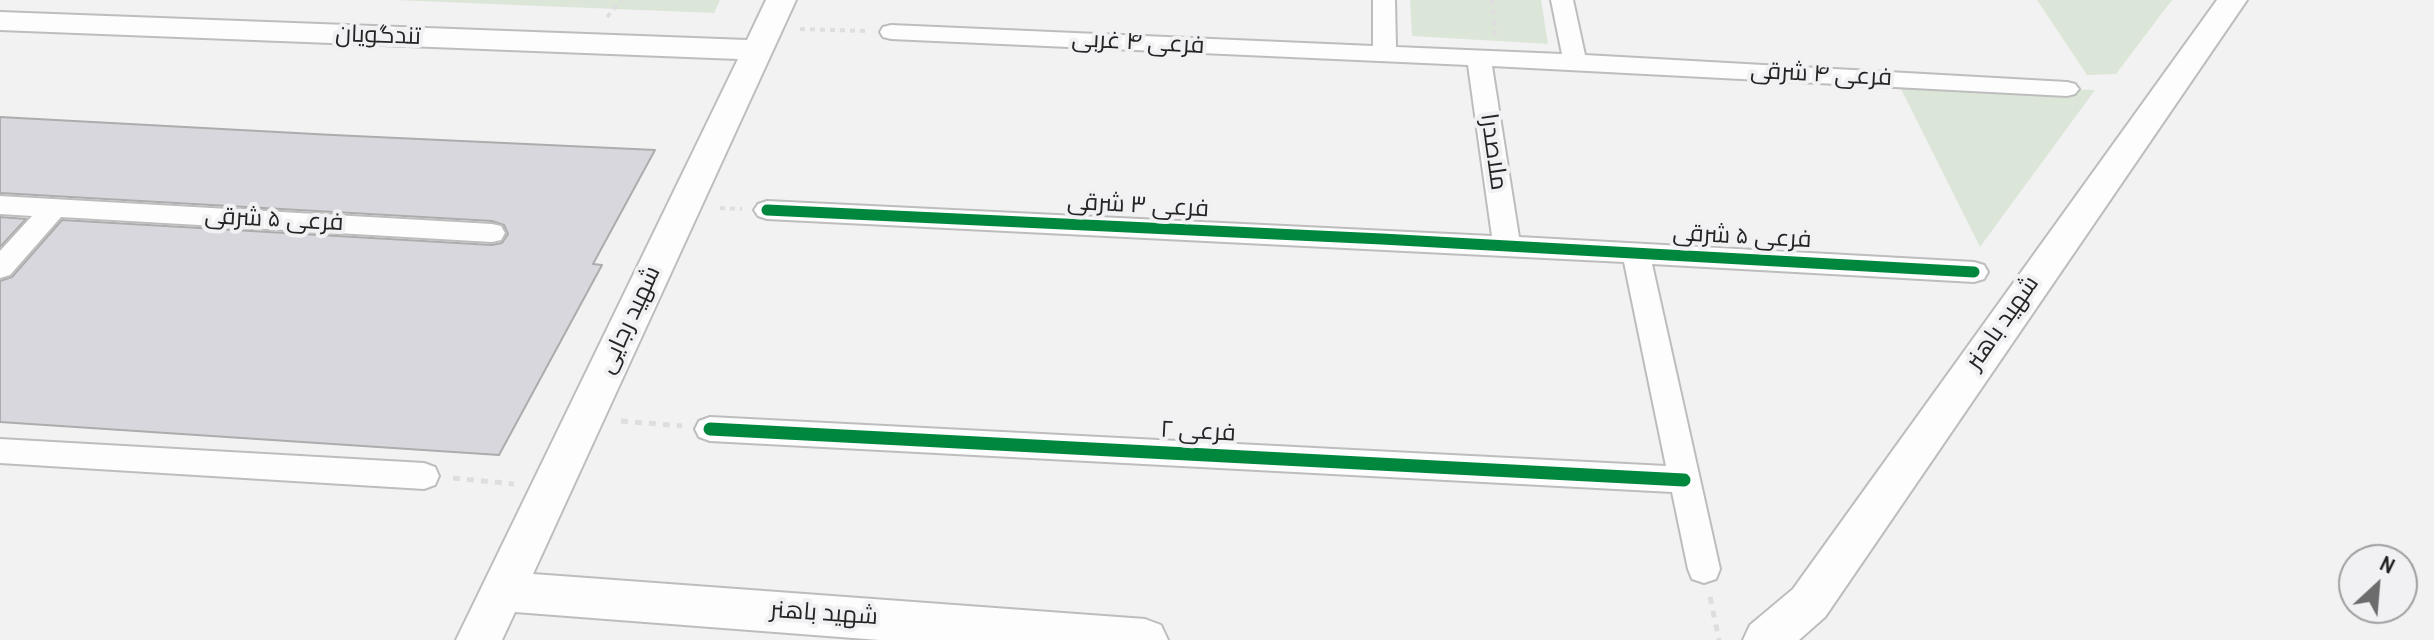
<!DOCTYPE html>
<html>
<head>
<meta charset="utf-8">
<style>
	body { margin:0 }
	#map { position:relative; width:2434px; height:640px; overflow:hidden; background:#f2f2f2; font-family:"Archivo Narrow",sans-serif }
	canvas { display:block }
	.north { position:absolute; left:2338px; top:544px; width:80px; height:80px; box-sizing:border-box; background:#f1f1f3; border:2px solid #9f9fa0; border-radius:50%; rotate:26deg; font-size:22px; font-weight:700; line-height:32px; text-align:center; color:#242424 }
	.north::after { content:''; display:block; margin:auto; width:28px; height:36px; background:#6c6c6c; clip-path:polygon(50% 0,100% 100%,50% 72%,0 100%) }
</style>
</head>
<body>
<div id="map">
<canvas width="2434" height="640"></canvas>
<div class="north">N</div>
</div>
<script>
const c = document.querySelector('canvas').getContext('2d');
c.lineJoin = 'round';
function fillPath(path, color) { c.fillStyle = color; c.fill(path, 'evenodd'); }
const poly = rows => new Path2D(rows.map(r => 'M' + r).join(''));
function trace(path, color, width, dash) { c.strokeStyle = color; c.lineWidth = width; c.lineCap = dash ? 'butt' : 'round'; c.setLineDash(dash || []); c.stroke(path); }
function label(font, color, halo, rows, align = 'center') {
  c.font = font + ' "Archivo Narrow",Cairo,sans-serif'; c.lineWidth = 8; c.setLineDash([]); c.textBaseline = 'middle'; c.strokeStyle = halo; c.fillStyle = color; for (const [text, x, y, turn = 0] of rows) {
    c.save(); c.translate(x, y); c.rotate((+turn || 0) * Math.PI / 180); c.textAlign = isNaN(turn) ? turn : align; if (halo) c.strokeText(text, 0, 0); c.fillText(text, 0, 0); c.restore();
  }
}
fillPath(poly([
	[393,0,720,0,714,13],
	[1410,0,1541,0,1548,44,1412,36],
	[2037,0,2172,0,2116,74,2087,75],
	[1898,83,2067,89,2095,90,1980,247]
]), '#dce6d8');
const building = poly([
	[0,117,333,135,655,150,593,264,602,265,499,455,0,422,0,281,12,277,62,220,492,245,502,243,508,234,504,225,492,221,0,193,0,117],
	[0,217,26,219,0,247,0,217]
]);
fillPath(building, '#d8d7dd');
trace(building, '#acacac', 2);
const street = poly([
	[1373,0,1395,0,1396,47,1562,54,1551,0,1573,0,1585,55,2067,82,2075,84,2079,89,2075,94,2067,96,1492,66,1519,237,1974,262,1984,265,1988,272,1984,279,1974,282,1652,264,1720,569,1716,579,1704,583,1692,579,1688,569,1672,492,710,441,699,437,695,429,699,421,710,417,1666,466,1624,262,767,219,758,216,754,210,758,204,767,201,1492,236,1468,65,891,39,883,37,880,32,883,27,891,25,1373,46,1373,0],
	[0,196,492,224,501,226,505,233,501,240,492,242,61,217,10,275,0,278,0,251,32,216,0,214,0,196],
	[0,439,424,463,435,467,439,476,435,485,424,489,0,463,0,439]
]);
const secondary = poly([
	[766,0,796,0,533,574,1145,619,1161,625,1168,640,879,640,515,612,502,640,456,640,738,59,0,30,0,12,747,40,766,0],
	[2217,0,2247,0,1825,617,1799,640,1743,640,1750,625,1793,589,2217,0]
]);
trace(street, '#bdbdbd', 4);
trace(secondary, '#bdbdbd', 4);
trace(poly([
	[1492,0,1495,35],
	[607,17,622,0],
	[800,29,866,31],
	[720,208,742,209]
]), '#dedede', 4, [5, 5]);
trace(poly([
	[621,421,682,426],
	[453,478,514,484],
	[1710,597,1719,640]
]), '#dedede', 5, [7, 7]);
fillPath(street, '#fdfdfd');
fillPath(secondary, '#fdfdfd');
trace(poly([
	[767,210,1382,239,1974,272]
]), '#00873e', 11);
trace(poly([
	[710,429,1684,480]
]), '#00873e', 13);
label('24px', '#242424', '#f1f1f3', [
	["تندگویان",378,36,2],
	["فرعی ۴ غربی",1138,43,3],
	["فرعی ۴ شرقی",1821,75,3],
	["ملاصدرا",1493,152,82],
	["فرعی ۳ شرقی",1138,206,3],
	["فرعی ۵ شرقی",274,220,3],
	["فرعی ۵ شرقی",1742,237,3],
	["شهید رجایی",630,320,-65],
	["شهید باهنر",2003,323,-55],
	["فرعی ۲",1198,432,3],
	["شهید باهنر",824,614,4]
]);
</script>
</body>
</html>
